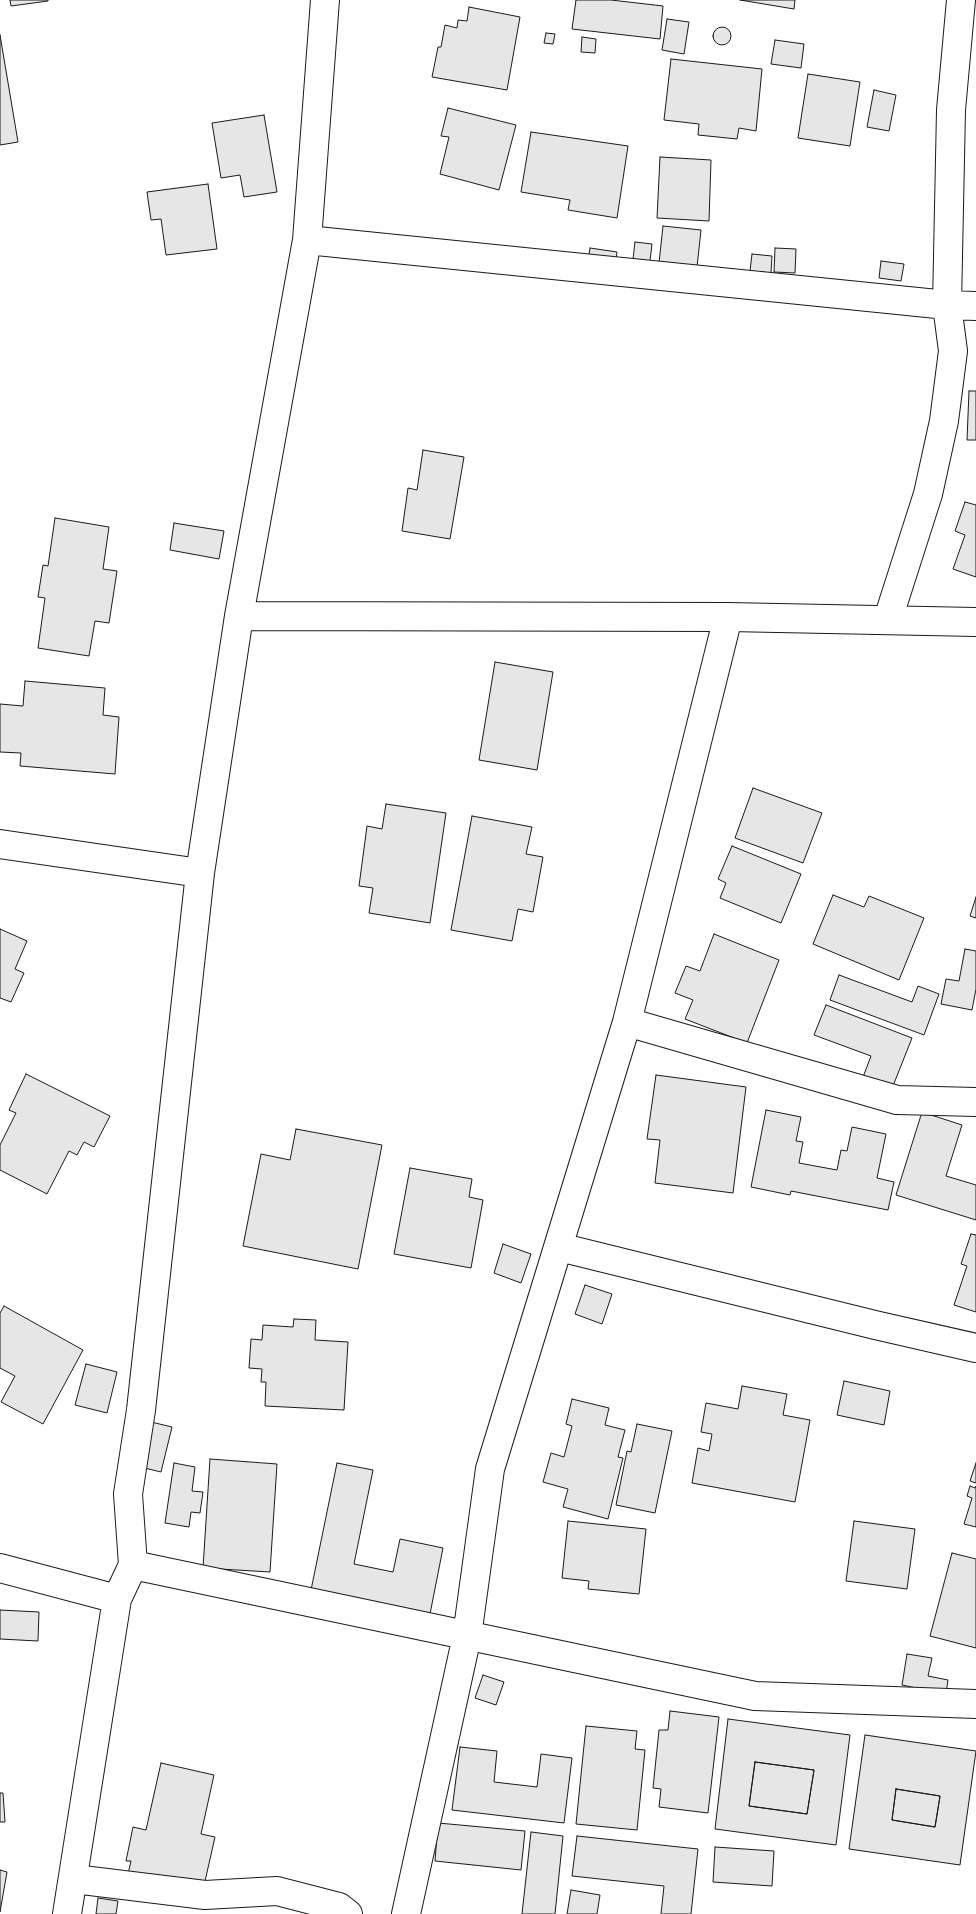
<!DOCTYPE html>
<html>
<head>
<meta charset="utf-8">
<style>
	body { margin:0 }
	canvas { display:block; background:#fff }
</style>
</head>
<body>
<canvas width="976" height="1914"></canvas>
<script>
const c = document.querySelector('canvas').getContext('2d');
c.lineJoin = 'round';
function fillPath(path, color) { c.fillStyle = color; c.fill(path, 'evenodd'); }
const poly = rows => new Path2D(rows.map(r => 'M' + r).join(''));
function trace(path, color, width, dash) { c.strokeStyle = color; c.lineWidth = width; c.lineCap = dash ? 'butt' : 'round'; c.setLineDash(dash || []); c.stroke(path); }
const building = poly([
	[10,0,48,0,48,1,11,6,10,0],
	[576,0,611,0,663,6,660,39,572,29,576,0],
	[740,0,795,0,794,9,740,0],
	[469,7,520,17,507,90,432,77,438,47,441,47,445,25,457,28,458,20,467,21,469,7],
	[667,19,689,22,684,54,662,50,667,19],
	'713 36a9 9 0 1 1 18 0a9 9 0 1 1-18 0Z',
	[546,33,555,34,553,44,544,43,546,33],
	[0,35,18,142,0,145,0,35],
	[582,37,596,39,595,53,581,52,582,37],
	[775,40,804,44,801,68,771,64,775,40],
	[671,59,762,69,756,131,739,128,737,139,698,135,699,124,664,120,671,59],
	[808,74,860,82,850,146,798,138,808,74],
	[874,90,896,95,889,131,867,127,874,90],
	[448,108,516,125,499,190,440,174,449,137,441,136,448,108],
	[264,115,277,192,244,197,240,175,221,178,212,123,264,115],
	[531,132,628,146,617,218,568,210,570,200,521,192,531,132],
	[660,157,711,160,709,221,657,218,660,157],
	[208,184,217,249,166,255,161,219,151,220,147,192,208,184],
	[663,226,701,230,697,267,659,263,663,226],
	[635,242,652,244,650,261,633,259,635,242],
	[590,248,617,252,616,259,589,255,590,248],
	[775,248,796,249,795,273,774,272,775,248],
	[752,254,772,256,771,273,750,271,752,254],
	[881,261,904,264,901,281,879,278,881,261],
	[969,391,976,391,976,440,967,440,969,391],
	[423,450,464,457,450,539,402,531,408,488,417,490,423,450],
	[965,502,976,505,976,577,953,569,965,535,955,531,965,502],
	[55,518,109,527,103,569,117,571,109,623,95,621,89,656,38,648,45,598,38,597,43,565,48,566,55,518],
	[174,523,224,531,219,559,170,550,174,523],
	[495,662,553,672,537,770,479,760,495,662],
	[25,681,105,688,103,715,119,717,115,774,20,766,21,753,0,752,0,704,23,706,25,681],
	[753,788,822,813,803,863,735,838,753,788],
	[386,804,446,813,430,923,369,913,373,888,359,886,367,826,382,829,386,804],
	[472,816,532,827,526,854,543,857,533,912,518,909,512,941,451,930,472,816],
	[732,846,801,874,781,923,720,898,726,883,718,879,732,846],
	[833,895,864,907,869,896,924,918,899,980,813,944,833,895],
	[976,897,976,918,970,916,976,897],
	[0,929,27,941,15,969,24,973,11,1002,0,998,0,929],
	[714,934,779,960,747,1043,685,1019,693,1000,675,993,686,966,700,971,714,934],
	[965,949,976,951,976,989,972,1010,941,1004,946,979,959,981,965,949],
	[839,975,912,1002,918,986,939,994,924,1035,830,1000,839,975],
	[826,1005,912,1038,889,1096,860,1085,871,1056,814,1035,826,1005],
	[26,1074,110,1116,94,1147,84,1142,77,1155,69,1151,47,1194,0,1170,0,1145,16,1113,9,1110,26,1074],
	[656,1075,746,1087,733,1193,655,1183,660,1140,647,1139,656,1075],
	[766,1110,801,1117,796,1141,803,1142,799,1163,837,1170,841,1150,847,1151,852,1127,886,1134,877,1178,894,1182,888,1210,791,1191,790,1195,751,1187,766,1110],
	[922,1112,962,1125,946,1176,976,1185,976,1220,896,1195,922,1112],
	[296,1129,382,1145,358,1269,243,1246,261,1154,290,1160,296,1129],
	[410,1168,472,1179,469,1197,483,1200,471,1268,394,1254,410,1168],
	[971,1234,976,1235,976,1312,954,1305,967,1266,961,1264,971,1234],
	[503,1244,531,1254,521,1283,494,1273,503,1244],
	[585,1285,612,1294,602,1324,575,1314,585,1285],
	[4,1306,83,1350,43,1424,1,1402,15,1376,0,1368,0,1313,4,1306],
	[294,1319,316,1320,315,1340,348,1342,344,1410,265,1406,266,1382,261,1382,262,1369,249,1368,251,1339,262,1340,263,1325,293,1327,294,1319],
	[86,1364,117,1372,107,1413,75,1405,86,1364],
	[844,1381,890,1391,884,1425,837,1415,844,1381],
	[742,1386,787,1394,783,1415,810,1420,795,1502,692,1483,698,1448,709,1451,712,1434,701,1432,706,1403,738,1409,742,1386],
	[572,1399,609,1408,605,1425,625,1430,618,1457,623,1458,608,1519,563,1507,568,1489,543,1482,551,1453,564,1457,572,1426,566,1424,572,1399],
	[147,1421,172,1427,161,1472,136,1466,147,1421],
	[637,1424,672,1431,655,1513,616,1505,627,1451,631,1452,637,1424],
	[210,1459,277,1464,270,1572,203,1568,210,1459],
	[174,1463,195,1467,192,1491,203,1492,200,1513,191,1512,189,1527,165,1523,174,1463],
	[337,1463,373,1470,354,1564,393,1572,400,1539,443,1548,430,1614,311,1590,337,1463],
	[976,1463,976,1483,970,1481,976,1463],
	[970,1486,975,1488,976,1486,976,1527,964,1524,972,1498,967,1496,970,1486],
	[568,1521,646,1529,639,1594,588,1589,589,1581,562,1578,568,1521],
	[854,1521,915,1529,907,1589,846,1581,854,1521],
	[952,1553,976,1559,976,1648,930,1636,952,1553],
	[0,1610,39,1612,38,1641,0,1639,0,1610],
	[907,1654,932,1658,928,1676,948,1680,946,1694,902,1685,907,1654],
	[483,1675,504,1682,496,1705,475,1698,483,1675],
	[670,1711,719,1717,708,1813,659,1807,661,1789,653,1788,659,1730,668,1730,670,1711],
	[728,1719,850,1735,836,1845,715,1829,728,1719],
	[755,1762,814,1770,807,1814,749,1806,755,1762],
	[586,1726,637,1731,635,1749,645,1750,637,1830,576,1824,586,1726],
	[865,1735,976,1751,960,1865,849,1849,865,1735],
	[896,1789,940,1796,935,1827,892,1820,896,1789],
	[460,1747,497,1751,494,1782,537,1787,541,1754,572,1758,564,1823,452,1810,460,1747],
	[755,1762,814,1770,807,1814,749,1806,755,1762],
	[161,1763,214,1775,201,1834,215,1837,203,1890,128,1874,131,1861,126,1861,133,1827,146,1830,161,1763],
	[896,1789,940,1796,935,1827,892,1820,896,1789],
	[0,1793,3,1793,5,1822,0,1822,0,1793],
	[438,1823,525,1831,521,1870,435,1861,438,1823],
	[531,1832,563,1836,555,1914,522,1914,531,1832],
	[577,1836,698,1849,691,1914,661,1914,664,1886,572,1876,577,1836],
	[715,1847,774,1851,772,1886,713,1882,715,1847],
	[0,1870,7,1872,0,1912,0,1870],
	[571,1890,600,1895,597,1914,567,1914,571,1890],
	[98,1898,118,1901,116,1914,96,1914,98,1898]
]);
fillPath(building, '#e6e6e6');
trace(building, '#1a1a1a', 1);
const minor = poly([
	[307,240,947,305,976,306],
	[239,616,728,617,976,622],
	[888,619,928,494,944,421,953,351,947,305,951,110,961,0],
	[0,844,200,873],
	[627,1022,897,1100,976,1102],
	[559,1247,875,1325,976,1348],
	[133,1565,755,1696,976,1704],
	[0,1568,117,1599],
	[74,1879,205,1895,277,1891,339,1907,348,1914],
	[67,1914,117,1599,133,1565,128,1494,141,1410,200,873,239,616,307,240,325,0],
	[406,1914,467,1636,490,1469,627,1022,728,617]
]);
trace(minor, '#1a1a1a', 30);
trace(minor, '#fff', 28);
</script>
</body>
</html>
